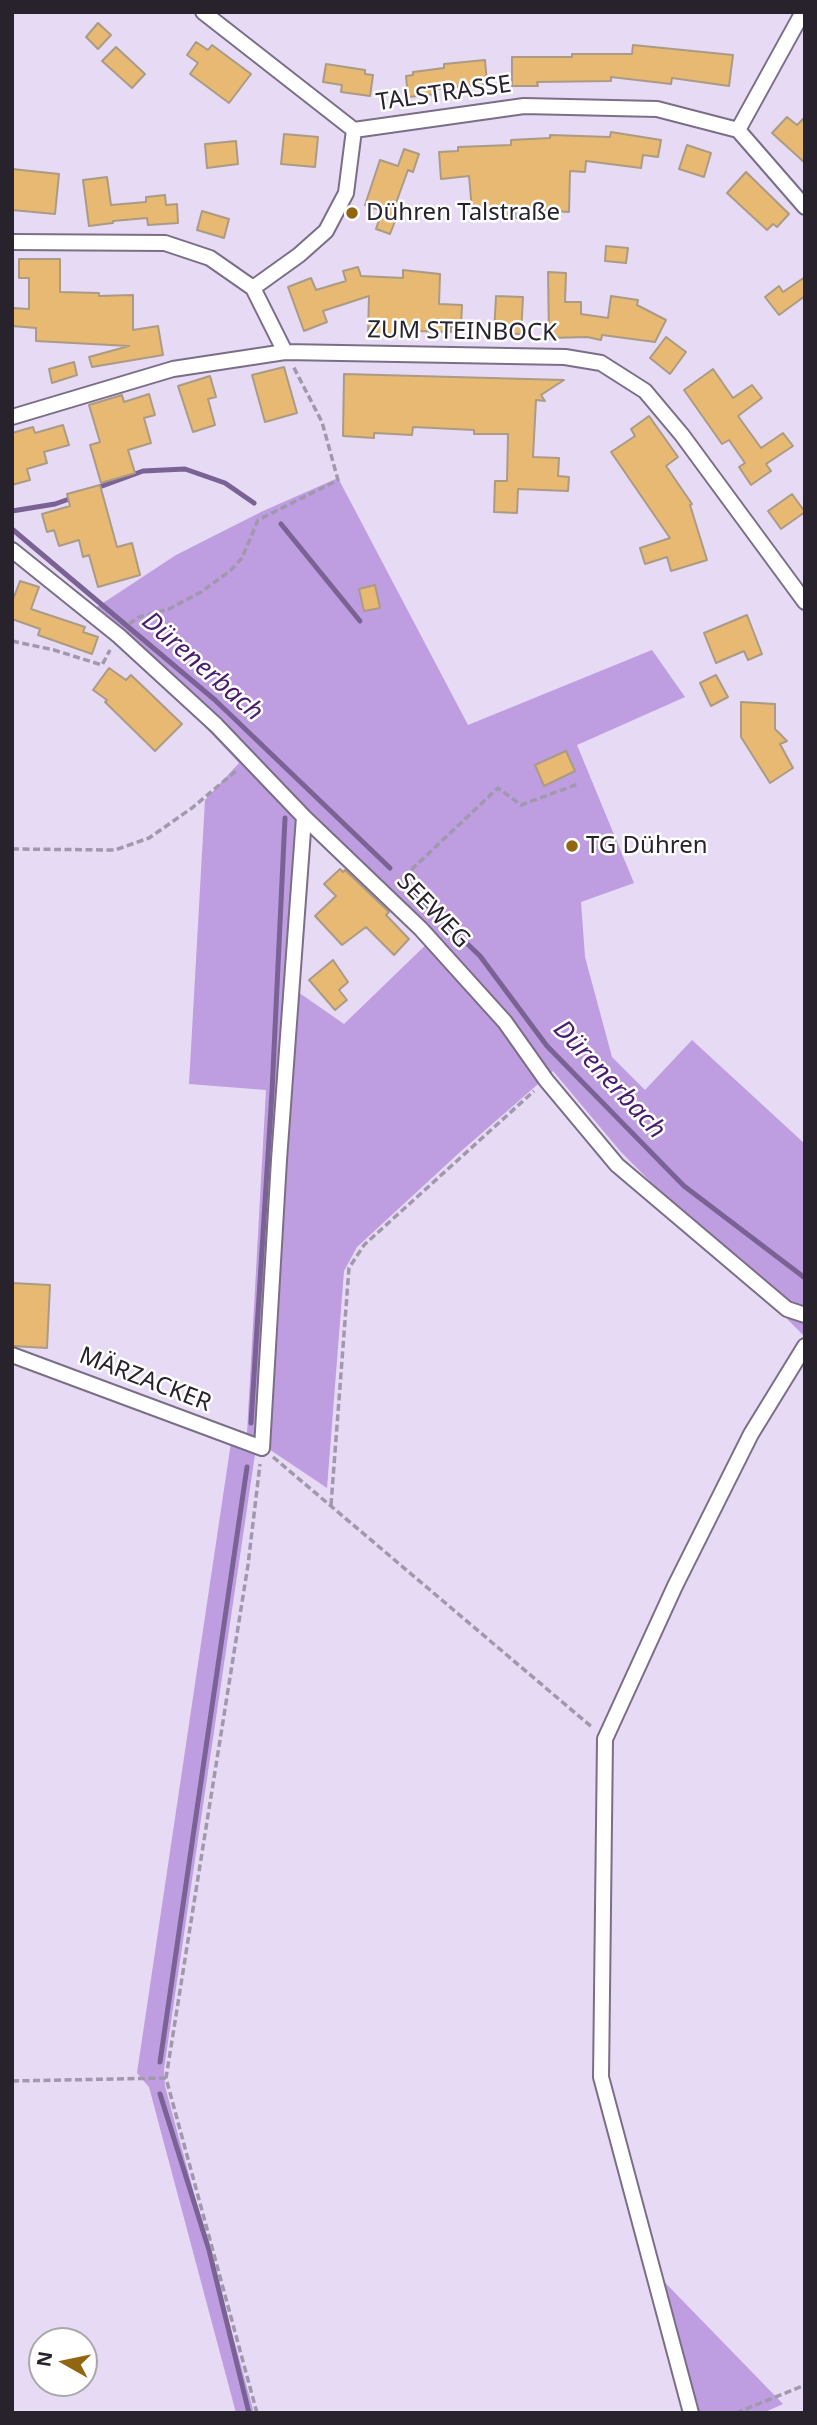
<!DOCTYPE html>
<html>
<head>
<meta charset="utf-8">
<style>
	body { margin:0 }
	#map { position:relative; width:817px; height:2425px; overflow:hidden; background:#e6daf4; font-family:"Noto Sans",sans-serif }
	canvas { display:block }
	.frame { position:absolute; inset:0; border:14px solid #27222c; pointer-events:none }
	.north { position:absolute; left:28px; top:2327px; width:70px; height:70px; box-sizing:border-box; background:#fff; border:2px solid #a9a7ab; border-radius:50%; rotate:279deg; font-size:19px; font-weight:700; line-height:28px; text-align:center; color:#27222c }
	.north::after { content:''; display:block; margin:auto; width:24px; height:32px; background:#926611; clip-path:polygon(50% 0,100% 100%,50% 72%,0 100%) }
</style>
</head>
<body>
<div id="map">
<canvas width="817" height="2425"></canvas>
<div class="frame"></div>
<div class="north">N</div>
</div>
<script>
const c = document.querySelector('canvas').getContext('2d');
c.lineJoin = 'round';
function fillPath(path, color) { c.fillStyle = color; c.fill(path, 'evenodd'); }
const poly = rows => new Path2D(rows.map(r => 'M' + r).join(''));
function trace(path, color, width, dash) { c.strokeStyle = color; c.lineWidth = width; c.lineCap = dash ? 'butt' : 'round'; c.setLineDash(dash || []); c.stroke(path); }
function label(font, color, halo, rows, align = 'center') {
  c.font = font + ' "Noto Sans",sans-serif'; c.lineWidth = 5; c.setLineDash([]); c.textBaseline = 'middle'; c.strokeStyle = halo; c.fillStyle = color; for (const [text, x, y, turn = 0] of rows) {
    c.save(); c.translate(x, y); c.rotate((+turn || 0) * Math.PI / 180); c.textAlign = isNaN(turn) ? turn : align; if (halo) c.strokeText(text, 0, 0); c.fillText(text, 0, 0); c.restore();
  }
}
fillPath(poly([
	[338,478,468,725,652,650,685,697,577,745,634,883,581,902,585,957,612,1057,645,1090,692,1040,805,1144,805,1337,621,1152,553,1071,459,1153,357,1247,344,1271,327,1488,257,1441,164,2069,165,2086,174,2120,254,2413,236,2413,149,2087,137,2073,233,1429,247,1433,266,1090,189,1084,205,800,239,763,94,609,176,555,263,511],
	[311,814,435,936,344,1024,285,983,300,822],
	[283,1018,263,1322,276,1090],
	[644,2261,783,2404,763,2413,686,2413]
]), '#be9de1');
trace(poly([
	[94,489,143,471,185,469,225,483,254,503],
	[12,511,55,504,72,498],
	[281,524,360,621],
	[12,529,215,700,390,868],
	[407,886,480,956,547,1046,684,1186,805,1278],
	[251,1423,272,1092,285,818],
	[160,2062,247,1467],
	[160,2094,209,2250,249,2413]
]), '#7a6294', 5);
const building = poly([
	[98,23,111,35,98,49,86,37,98,23],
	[196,42,208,50,212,45,251,74,229,103,190,74,198,63,187,55,196,42],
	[633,45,733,55,729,86,672,78,671,84,611,77,611,81,537,82,538,86,512,86,512,57,572,57,572,54,632,54,633,45],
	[116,47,145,74,132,88,102,61,116,47],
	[485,60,487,84,436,89,437,94,408,97,406,76,413,75,413,72,444,68,444,64,485,60],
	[326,64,365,70,365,74,373,75,370,96,341,92,342,85,323,82,326,64],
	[787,117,797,125,805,117,805,163,772,133,787,117],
	[611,132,661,140,658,157,643,155,641,168,586,161,585,172,570,171,569,212,515,209,516,218,473,221,469,176,441,179,439,152,458,151,458,147,511,145,511,140,550,138,550,135,610,137,611,132],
	[284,134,318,137,315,167,281,164,284,134],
	[236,141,238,164,207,168,205,144,236,141],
	[687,145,711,153,704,177,679,169,687,145],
	[404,149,419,154,413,172,408,170,392,214,397,216,390,234,376,229,382,211,389,213,365,205,380,160,398,166,404,149],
	[12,169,59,174,55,214,12,210,12,169],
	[746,172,789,214,777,227,773,224,767,230,727,193,746,172],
	[107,177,111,205,146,202,146,197,165,195,166,205,177,204,178,223,148,225,147,218,113,221,113,223,89,226,83,180,107,177],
	[202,211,229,219,224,238,197,230,202,211],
	[606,246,628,248,626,263,605,261,606,246],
	[19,259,60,259,60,292,99,293,99,296,133,295,133,330,158,326,163,355,92,367,89,357,129,346,36,341,36,328,12,326,12,308,29,309,29,278,19,278,19,259],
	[358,267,361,276,403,278,403,270,440,274,439,304,462,305,461,327,451,327,451,332,415,331,415,336,368,335,369,296,323,311,327,322,304,331,288,287,311,278,316,290,346,281,343,271,358,267],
	[548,272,566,273,565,302,581,302,581,314,608,318,611,296,638,300,637,305,666,320,655,342,602,335,601,340,587,337,549,338,548,272],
	[805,277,805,296,779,315,765,297,779,286,783,292,805,277],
	[496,296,523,297,521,334,494,333,496,296],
	[666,337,686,352,670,374,650,358,666,337],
	[74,362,77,375,52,383,49,369,74,362],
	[284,367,297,413,265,422,252,375,284,367],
	[713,369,733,398,752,385,762,398,738,416,761,448,783,433,793,446,766,464,771,471,751,485,739,467,745,463,729,440,722,444,684,390,713,369],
	[344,374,564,380,541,395,545,401,536,400,533,457,559,458,558,476,569,477,568,491,518,489,517,513,494,512,495,481,507,481,508,434,474,434,474,430,413,427,412,435,374,433,374,438,343,436,344,374],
	[210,376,216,397,208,399,215,425,193,432,178,386,210,376],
	[149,394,155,415,144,418,151,443,128,450,135,473,101,483,90,445,100,442,89,405,122,395,124,402,149,394],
	[649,416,678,457,666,466,692,504,690,505,707,560,671,571,667,557,645,564,640,548,670,538,611,452,635,436,631,429,649,416],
	[63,425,69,445,44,452,47,463,27,469,30,480,12,485,12,433,33,427,35,433,63,425],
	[100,485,117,547,132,543,140,575,98,587,89,555,83,557,79,540,59,546,54,530,47,532,42,514,70,506,67,494,100,485],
	[792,494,805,512,781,529,768,511,792,494],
	[20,581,39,587,31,609,85,627,83,632,98,637,92,654,38,635,40,629,12,619,12,602,20,581],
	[375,585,380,608,364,611,359,589,375,585],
	[747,615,762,654,748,660,744,651,716,663,704,633,747,615],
	[109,668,126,680,131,675,182,724,155,751,105,702,107,700,93,690,109,668],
	[716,675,728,697,711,706,700,683,716,675],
	[741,702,775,704,775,729,787,741,780,744,793,768,770,783,741,737,741,702],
	[566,751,575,771,544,786,535,765,566,751],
	[340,869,343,872,345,870,389,912,386,915,409,939,394,955,366,927,342,945,315,916,336,896,324,884,340,869],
	[333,960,348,982,339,990,347,1000,335,1010,309,980,333,960],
	[12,1283,50,1285,47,1348,12,1346,12,1283]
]);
fillPath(building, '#e7b972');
trace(building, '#ab9b84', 2);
const street = poly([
	[203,12,354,130],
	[354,130,524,106,657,109,738,130],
	[738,130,803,12],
	[738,130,805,207],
	[12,242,165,243,210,258,253,288,285,352],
	[253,288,299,255,326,231,346,193,354,130],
	[12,417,173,369,285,352,565,357,601,363,645,391,682,435,805,602],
	[12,550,119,636,216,725,304,817,421,929,505,1022,546,1080,617,1165,787,1309,805,1315],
	[12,1355,262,1448,279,1160,304,817],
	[691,2413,601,2077,605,1739,675,1586,751,1434,805,1346]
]);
trace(street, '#7a6f86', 18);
trace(poly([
	[129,624,139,617,169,609,201,592,230,571,242,558,258,520,338,480,322,422,293,366],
	[12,641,54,650,102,665,110,650],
	[12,849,115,850,149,838,192,808,237,770],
	[396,884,498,788,521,805,578,784],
	[273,1457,593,1728],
	[331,1505,349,1268,364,1245,534,1091],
	[12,2081,166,2078],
	[257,2413,166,2078,248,1565,260,1464],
	[736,2413,805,2385]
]), '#a298ac', 3.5, [7, 3.5]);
trace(street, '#fff', 14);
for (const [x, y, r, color] of [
	[352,213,7,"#926611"],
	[572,846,7,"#926611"]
]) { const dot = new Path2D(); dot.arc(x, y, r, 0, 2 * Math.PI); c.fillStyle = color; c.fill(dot); trace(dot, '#fff', 2.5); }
label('24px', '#27222c', '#fff', [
	["TALSTRASSE",444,94,-8],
	["ZUM STEINBOCK",462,332,1],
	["SEEWEG",433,911,46],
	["MÄRZACKER",145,1380,21]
]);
label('24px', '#27222c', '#fff', [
	["Dühren Talstraße",366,213],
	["TG Dühren",586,846]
], 'left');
label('italic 26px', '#4a1c6c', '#fff', [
	["Dürenerbach",202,667,41],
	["Dürenerbach",609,1080,47]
]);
</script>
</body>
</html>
